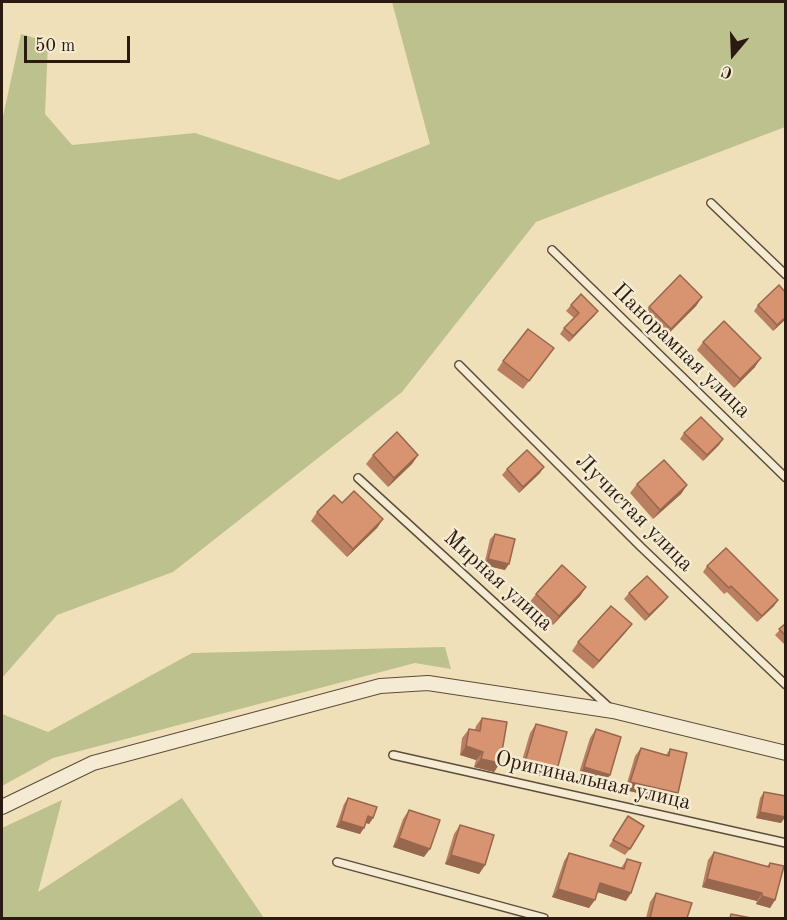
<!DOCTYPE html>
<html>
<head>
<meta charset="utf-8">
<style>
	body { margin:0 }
	#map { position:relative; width:787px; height:920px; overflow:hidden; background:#f0e0b9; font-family:"Old Standard TT",serif }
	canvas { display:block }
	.frame { position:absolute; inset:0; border:3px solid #2b1a10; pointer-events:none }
	.north { position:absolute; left:703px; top:24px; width:60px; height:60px; -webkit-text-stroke:4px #f5ebd2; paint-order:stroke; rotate:199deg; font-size:16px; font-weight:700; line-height:24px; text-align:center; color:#2b1a10 }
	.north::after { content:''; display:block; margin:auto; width:21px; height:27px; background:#2b1a10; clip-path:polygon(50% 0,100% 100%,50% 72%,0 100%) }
	.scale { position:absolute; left:24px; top:36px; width:106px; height:27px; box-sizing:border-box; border:3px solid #2b1a10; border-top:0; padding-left:8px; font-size:18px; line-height:21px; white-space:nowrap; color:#2b1a10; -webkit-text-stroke:4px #f5ebd2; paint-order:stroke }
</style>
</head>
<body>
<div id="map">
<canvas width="787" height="920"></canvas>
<div class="frame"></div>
<div class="north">С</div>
<div class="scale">50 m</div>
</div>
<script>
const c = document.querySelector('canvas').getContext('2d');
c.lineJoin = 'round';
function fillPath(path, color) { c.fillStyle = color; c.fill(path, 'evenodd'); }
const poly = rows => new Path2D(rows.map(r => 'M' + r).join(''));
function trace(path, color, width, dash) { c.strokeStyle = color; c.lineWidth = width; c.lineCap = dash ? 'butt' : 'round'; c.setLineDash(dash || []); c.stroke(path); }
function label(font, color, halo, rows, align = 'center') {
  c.font = font + ' "Old Standard TT",serif'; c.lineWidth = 5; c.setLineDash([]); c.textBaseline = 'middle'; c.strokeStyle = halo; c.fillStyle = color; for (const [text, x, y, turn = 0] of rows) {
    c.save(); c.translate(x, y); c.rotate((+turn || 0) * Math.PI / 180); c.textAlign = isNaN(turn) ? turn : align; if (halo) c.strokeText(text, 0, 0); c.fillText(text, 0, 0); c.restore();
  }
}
fillPath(poly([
	[392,2,785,2,785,127,536,222,402,392,173,572,57,615,2,678,2,121,21,34,48,42,45,114,72,145,195,133,339,180,430,144],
	[445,647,451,669,415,663,53,758,2,786,2,714,48,732,192,653],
	[182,798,264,918,2,918,2,828,62,800,38,892]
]), '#bcc18d');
const lane = poly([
	[711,203,786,275],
	[552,250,786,478],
	[459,365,641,547,786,685],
	[358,478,611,709],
	[393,755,786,843],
	[337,862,544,918]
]);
const street = poly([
	[2,807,93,763,380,686,428,683,613,711,786,753]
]);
trace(lane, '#5c4c3a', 10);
trace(street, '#5c4c3a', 16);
trace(lane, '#f5ebd2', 7);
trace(street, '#f5ebd2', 14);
fillPath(poly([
	[786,293,786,319,773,331,754,311,758,305],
	[702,297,696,306,665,337,643,316,649,307],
	[571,305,598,311,594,316,569,342,560,334,564,328,574,318,566,311],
	[703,342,755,367,734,388,697,350],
	[547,357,523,389,497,370,503,361],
	[684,433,723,439,719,445,703,461,680,439],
	[373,455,418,455,412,464,388,487,366,464],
	[507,469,540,473,519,493,502,475],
	[637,484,687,485,681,494,653,519,630,493],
	[342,503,383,519,377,528,347,557,311,521,317,512],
	[495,534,505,570,484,565,490,539],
	[707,566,778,600,774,606,757,622,727,592,724,594,703,572],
	[586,587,580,596,553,625,529,603,536,594],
	[629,593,668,597,663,603,645,621,624,599],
	[786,623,786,646,775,635],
	[625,633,593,669,572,651,578,642],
	[482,718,500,763,494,772,474,767,476,760,460,755,462,738,469,729,475,730,476,726],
	[536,724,551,779,519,771,530,733],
	[596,729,604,784,578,776,590,738],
	[641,748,666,755,670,749,672,801,625,790,635,756],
	[764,792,785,817,781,823,756,818,760,798],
	[348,798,373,818,369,824,366,823,360,834,336,827,344,804],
	[409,810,424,857,393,847,403,819],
	[628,816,630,849,625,855,609,846],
	[460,825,485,865,479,874,445,864,454,834],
	[714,852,767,866,770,863,775,900,770,908,756,904,757,901,702,887,708,860],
	[569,853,621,868,627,859,626,901,597,892,589,908,552,897,564,861],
	[656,893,687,918,646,918,650,902]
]), '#ba7e60');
fillPath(poly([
	[702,297,696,306,665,337,671,329],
	[598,311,594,316,569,342,573,336],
	[786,317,786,319,773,331,777,325],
	[761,358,755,367,734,388,740,379],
	[723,439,719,445,703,461,707,455],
	[418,455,412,464,388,487,394,478],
	[544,467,540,473,519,493,523,487],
	[687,485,681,494,653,519,660,510],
	[383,519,377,528,347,557,353,549],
	[488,559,509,564,505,570,484,565],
	[586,587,580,596,553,625,559,616],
	[668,597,663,603,645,621,649,615],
	[778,600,774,606,757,622,762,616],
	[632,624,625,633,593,669,599,661],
	[466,746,483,752,476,760,460,755],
	[481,759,500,763,494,772,474,767],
	[525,762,557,770,551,779,519,771],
	[584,767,610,775,604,784,578,776],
	[630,782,678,793,672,801,625,790],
	[760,812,785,817,781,823,756,818],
	[368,816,373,818,369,824,364,822],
	[341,821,364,828,360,834,336,827],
	[399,838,430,849,424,857,393,847],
	[451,855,485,865,479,874,445,864],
	[707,879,762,893,757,901,702,887],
	[600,883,631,893,626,901,594,891],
	[558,889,595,900,589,908,552,897],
	[762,896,775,900,770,908,756,904]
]), '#97674e');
const building = poly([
	[680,275,702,297,671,329,649,307,680,275],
	[779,285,786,293,786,317,777,325,758,305,779,285],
	[581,294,598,311,573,336,564,328,579,313,571,305,581,294],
	[724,321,761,358,740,379,703,342,724,321],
	[528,329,554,348,529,381,503,361,528,329],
	[701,417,723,439,707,455,684,433,701,417],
	[397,432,418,455,394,478,373,455,397,432],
	[527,450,544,467,523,487,507,469,527,450],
	[664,460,687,485,660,510,637,484,664,460],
	[354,491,383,519,353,549,317,512,334,495,342,503,354,491],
	[495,534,515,539,509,564,488,559,495,534],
	[726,548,778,600,762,616,731,586,729,588,707,566,726,548],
	[562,565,586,587,559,616,536,594,562,565],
	[647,576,668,597,649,615,629,593,647,576],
	[611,606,632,624,599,661,578,642,611,606],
	[786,623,786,636,779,629,786,623],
	[482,718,507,722,500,763,481,759,483,752,466,746,469,729,480,731,482,718],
	[536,724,567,732,557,770,525,762,536,724],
	[596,729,621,737,610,775,584,767,596,729],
	[641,748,669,756,670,749,687,753,678,793,630,782,641,748],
	[764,792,786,796,785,817,760,812,764,792],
	[348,798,377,807,373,818,368,816,364,828,341,821,348,798],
	[409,810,440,820,430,849,399,838,409,810],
	[628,816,644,826,630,849,613,840,628,816],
	[460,825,494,835,485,865,451,855,460,825],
	[714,852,769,867,770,863,784,866,775,900,762,896,762,893,707,879,714,852],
	[569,853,624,869,627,859,641,863,631,893,600,883,595,900,558,889,569,853],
	[656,893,692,903,687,918,650,918,656,893],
	[731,914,751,918,730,918,731,914]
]);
fillPath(building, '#d89370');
trace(building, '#97674e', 1.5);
label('22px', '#2b1a10', '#f5ebd2', [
	["Панорамная улица",681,351,44],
	["Лучистая улица",634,513,45],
	["Мирная улица",498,581,42],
	["Оригинальная улица",593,781,13]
]);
</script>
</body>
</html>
